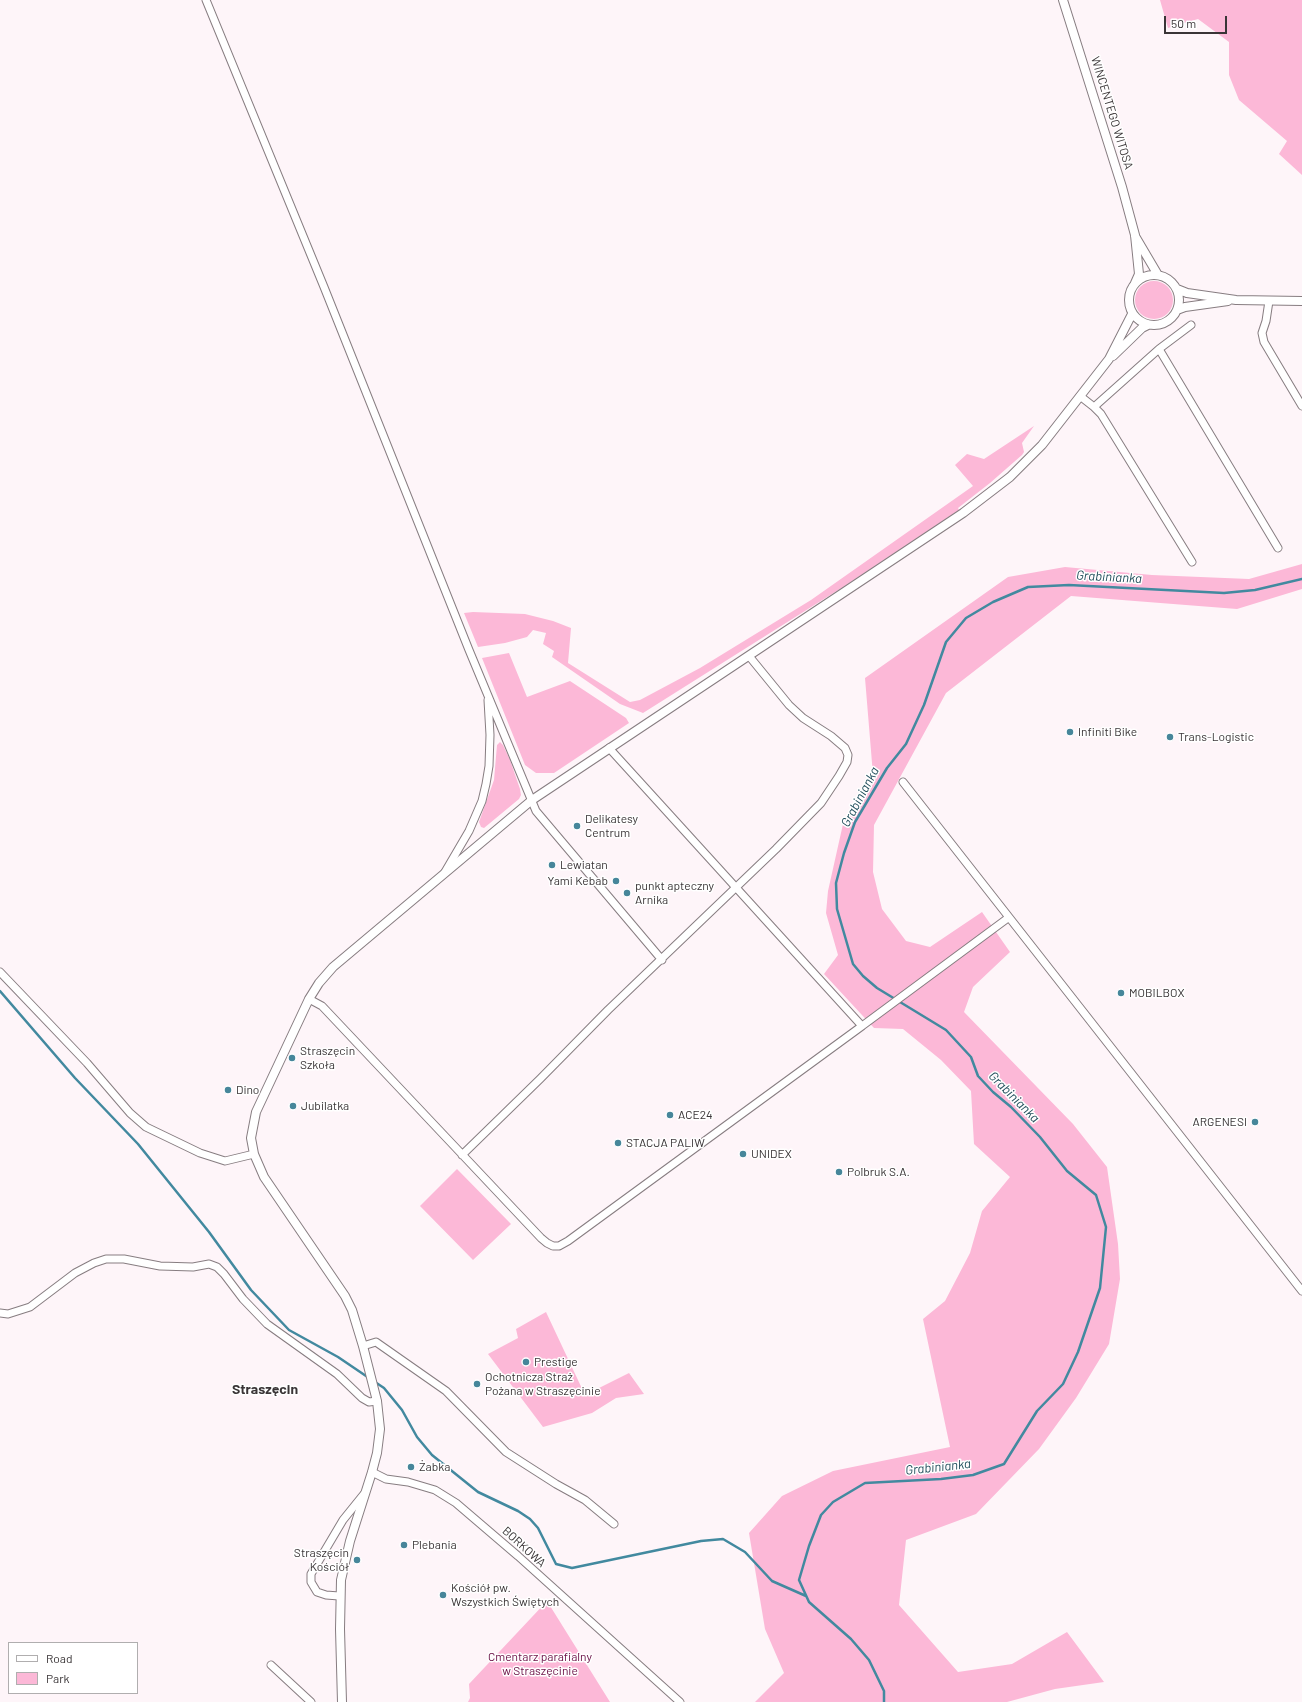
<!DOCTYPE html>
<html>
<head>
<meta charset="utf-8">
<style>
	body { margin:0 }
	#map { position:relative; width:1302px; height:1702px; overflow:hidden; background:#fef5f9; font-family:Barlow,sans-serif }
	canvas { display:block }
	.legend { position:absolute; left:8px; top:1642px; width:130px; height:52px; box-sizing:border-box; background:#fff; border:1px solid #b0aeaf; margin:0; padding:5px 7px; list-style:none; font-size:12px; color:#3a3537 }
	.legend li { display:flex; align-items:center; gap:8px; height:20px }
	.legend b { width:20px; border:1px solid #b0aeaf }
	.scale { position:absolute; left:1164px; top:16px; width:63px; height:18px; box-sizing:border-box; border:2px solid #3a3537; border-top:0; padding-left:5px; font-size:12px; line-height:14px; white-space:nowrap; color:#3a3537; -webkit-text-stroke:3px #fff; paint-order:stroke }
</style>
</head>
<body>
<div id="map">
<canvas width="1302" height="1702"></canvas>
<ul class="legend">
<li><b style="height:5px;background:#fff"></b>Road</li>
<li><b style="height:11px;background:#fcb8d7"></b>Park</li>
</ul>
<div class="scale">50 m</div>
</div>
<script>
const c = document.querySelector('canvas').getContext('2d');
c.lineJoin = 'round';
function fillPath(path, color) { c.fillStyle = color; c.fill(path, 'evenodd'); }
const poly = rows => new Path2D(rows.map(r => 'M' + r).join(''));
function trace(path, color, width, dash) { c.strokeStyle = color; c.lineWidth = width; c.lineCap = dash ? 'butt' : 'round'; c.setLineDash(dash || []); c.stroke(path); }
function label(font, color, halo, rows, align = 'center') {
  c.font = font + ' Barlow,sans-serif'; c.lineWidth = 3; c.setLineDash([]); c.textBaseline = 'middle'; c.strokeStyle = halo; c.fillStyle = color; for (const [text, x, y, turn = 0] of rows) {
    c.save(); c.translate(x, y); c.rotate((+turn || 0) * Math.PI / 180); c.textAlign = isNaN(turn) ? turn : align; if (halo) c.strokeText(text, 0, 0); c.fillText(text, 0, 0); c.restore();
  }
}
fillPath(poly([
	[1160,0,1302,0,1302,175,1279,154,1287,141,1239,100,1229,75,1229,42,1198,19,1168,28],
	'1135 300a19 19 0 1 1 38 0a19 19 0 1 1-38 0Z',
	[1034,426,1022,443,1024,452,1022,455,990,483,958,508,959,510,843,587,643,713,620,704,552,657,554,651,543,644,546,633,533,630,527,637,505,643,478,647,464,613,473,612,525,614,553,621,571,628,568,663,630,702,640,700,700,668,811,600,973,486,955,465,967,454,984,459],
	[1302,564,1302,589,1237,609,1071,596,946,693,874,825,873,872,882,909,906,941,930,947,982,912,1010,952,973,987,964,1012,1073,1124,1107,1167,1118,1244,1120,1279,1109,1344,1076,1398,1039,1449,976,1514,906,1540,899,1605,958,1672,1012,1664,1067,1632,1104,1682,1055,1689,1007,1702,755,1702,784,1673,765,1629,749,1533,782,1496,833,1471,950,1447,923,1319,945,1301,970,1253,982,1211,1010,1177,974,1144,971,1091,941,1060,903,1029,874,1028,824,974,838,955,826,913,828,891,843,824,873,775,865,678,1008,577,1065,567,1152,575,1249,579],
	[509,653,527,697,570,681,626,718,629,723,554,773,536,773,525,765,482,658],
	[500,742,503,745,510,760,520,789,521,795,519,799,484,828,481,827,479,822,494,780,497,745],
	[457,1169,511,1224,473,1260,420,1206],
	[546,1312,585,1395,629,1373,644,1394,616,1398,592,1413,543,1427,488,1354,518,1338,516,1329],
	[547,1601,610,1702,468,1702,470,1698,469,1684]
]), '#fcb8d7');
trace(poly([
	[0,991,75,1078,138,1144,209,1232,251,1290,289,1330,338,1357,369,1378],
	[375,1382,384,1388,402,1410,417,1437,432,1455,478,1492,518,1511,530,1519,538,1528,556,1564,572,1568,701,1541,723,1539,745,1552,772,1581,806,1596],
	[884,1702,884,1691,869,1660,851,1639,809,1602,799,1580,809,1546,821,1515,833,1502,865,1483,941,1479,973,1475,1004,1464,1037,1411,1063,1384,1078,1352,1100,1288,1106,1227,1096,1195,1067,1171,1040,1137,1011,1107,993,1092,978,1076,971,1057,946,1030,877,988,863,976,853,964,837,909,836,883,844,853,855,822,887,768,906,744,924,705,946,642,966,618,993,602,1028,587,1069,585,1224,593,1255,590,1302,579]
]), '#42899f', 2.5);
const minor = poly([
	[206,0,324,287,469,650,536,811,662,960],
	[1269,301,1266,321,1262,333,1264,342,1302,406],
	[1159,349,1278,548],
	[1080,396,1094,407,1101,414,1192,562],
	[1094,407,1159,349,1191,325],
	[609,748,862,1026,1008,918],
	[903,782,1302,1291],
	[445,872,469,831,482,801,486,784,489,766,490,735,488,700],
	[0,972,87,1063,130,1113,146,1127,200,1153,225,1161,254,1154],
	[309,999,322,1006,541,1238,547,1243,553,1246,559,1246,568,1241,862,1026],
	[462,1155,540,1079,608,1010,776,849,821,803,839,776,847,762,848,755,845,748,831,736,803,718,789,705,749,656],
	[0,1313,8,1314,30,1307,75,1273,94,1263,106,1259,124,1259,160,1266,193,1267,209,1264,217,1267,224,1274,243,1299,267,1324,337,1374,362,1398,369,1402,377,1401],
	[363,1346,376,1342,446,1391,506,1452,556,1484,585,1500,614,1524],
	[372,1472,386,1479,408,1482,435,1490,456,1503,518,1556,680,1702],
	[339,1596,326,1595,317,1592,311,1582,311,1574,343,1520,364,1494],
	[271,1665,311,1702]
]);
const tertiary = poly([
	[1063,0,1122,187,1135,235,1139,274,1135,283],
	[1135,236,1158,275],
	'1129 300a25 25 0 1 1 50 0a25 25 0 1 1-50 0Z',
	[1177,289,1187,293,1236,300,1302,301],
	[1177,310,1185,307,1228,301],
	[1113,356,1142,328,1148,325],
	[342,1702,340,1629,341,1580,350,1541,372,1472,377,1453,380,1429,377,1401,363,1346,352,1310,345,1296,264,1177,254,1154,251,1138,256,1112,309,999,319,983,333,967,532,800,963,513,1010,477,1042,445,1109,359,1132,314]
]);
trace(minor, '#877d81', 9);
trace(tertiary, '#877d81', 10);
trace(minor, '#fff', 7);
trace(tertiary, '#fff', 8);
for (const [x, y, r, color] of [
	[1070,732,4,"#46869a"],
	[1170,737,4,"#46869a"],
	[577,826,4,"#46869a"],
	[552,865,4,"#46869a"],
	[616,881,4,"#46869a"],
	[627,893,4,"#46869a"],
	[1121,993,4,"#46869a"],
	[292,1058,4,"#46869a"],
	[228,1090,4,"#46869a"],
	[293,1106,4,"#46869a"],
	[670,1115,4,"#46869a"],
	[1255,1122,4,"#46869a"],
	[618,1143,4,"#46869a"],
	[743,1154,4,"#46869a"],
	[839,1172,4,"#46869a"],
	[526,1362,4,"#46869a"],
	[477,1384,4,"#46869a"],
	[411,1467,4,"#46869a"],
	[404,1545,4,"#46869a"],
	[357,1560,4,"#46869a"],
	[443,1595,4,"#46869a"]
]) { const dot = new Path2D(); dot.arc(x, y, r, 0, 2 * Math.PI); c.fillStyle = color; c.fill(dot); trace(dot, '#fff', 1.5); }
label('12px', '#3a3537', '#fff', [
	["WINCENTEGO WITOSA",1112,113,73],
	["BORKOWA",524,1547,42]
]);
label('12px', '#3a3537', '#fff', [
	["Infiniti Bike",1078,732],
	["Trans-Logistic",1178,737],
	["Delikatesy",585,819],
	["Centrum",585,833],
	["Lewiatan",560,865],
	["Yami Kebab",608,881,"right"],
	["punkt apteczny",635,886],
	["Arnika",635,900],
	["MOBILBOX",1129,993],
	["Straszęcin",300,1051],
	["Szkoła",300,1065],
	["Dino",236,1090],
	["Jubilatka",301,1106],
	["ACE24",678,1115],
	["ARGENESI",1247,1122,"right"],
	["STACJA PALIW",626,1143],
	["UNIDEX",751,1154],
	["Polbruk S.A.",847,1172],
	["Prestige",534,1362],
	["Ochotnicza Straż",485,1377],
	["Pożana w Straszęcinie",485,1391],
	["Żabka",419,1467],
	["Plebania",412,1545],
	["Straszęcin",349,1553,"right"],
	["Kościół",349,1567,"right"],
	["Kościół pw.",451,1588],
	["Wszystkich Świętych",451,1602]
], 'left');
label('12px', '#690d44', '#fff', [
	["Cmentarz parafialny",540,1657],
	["w Straszęcinie",540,1671]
]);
label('italic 13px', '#224e5c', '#fff', [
	["Grabinianka",1109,577,3],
	["Grabinianka",860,797,-62],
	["Grabinianka",1014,1097,45],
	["Grabinianka",938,1467,-6]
]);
label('bold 14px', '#3a3537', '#fff', [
	["Straszęcin",265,1389]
]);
</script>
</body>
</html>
